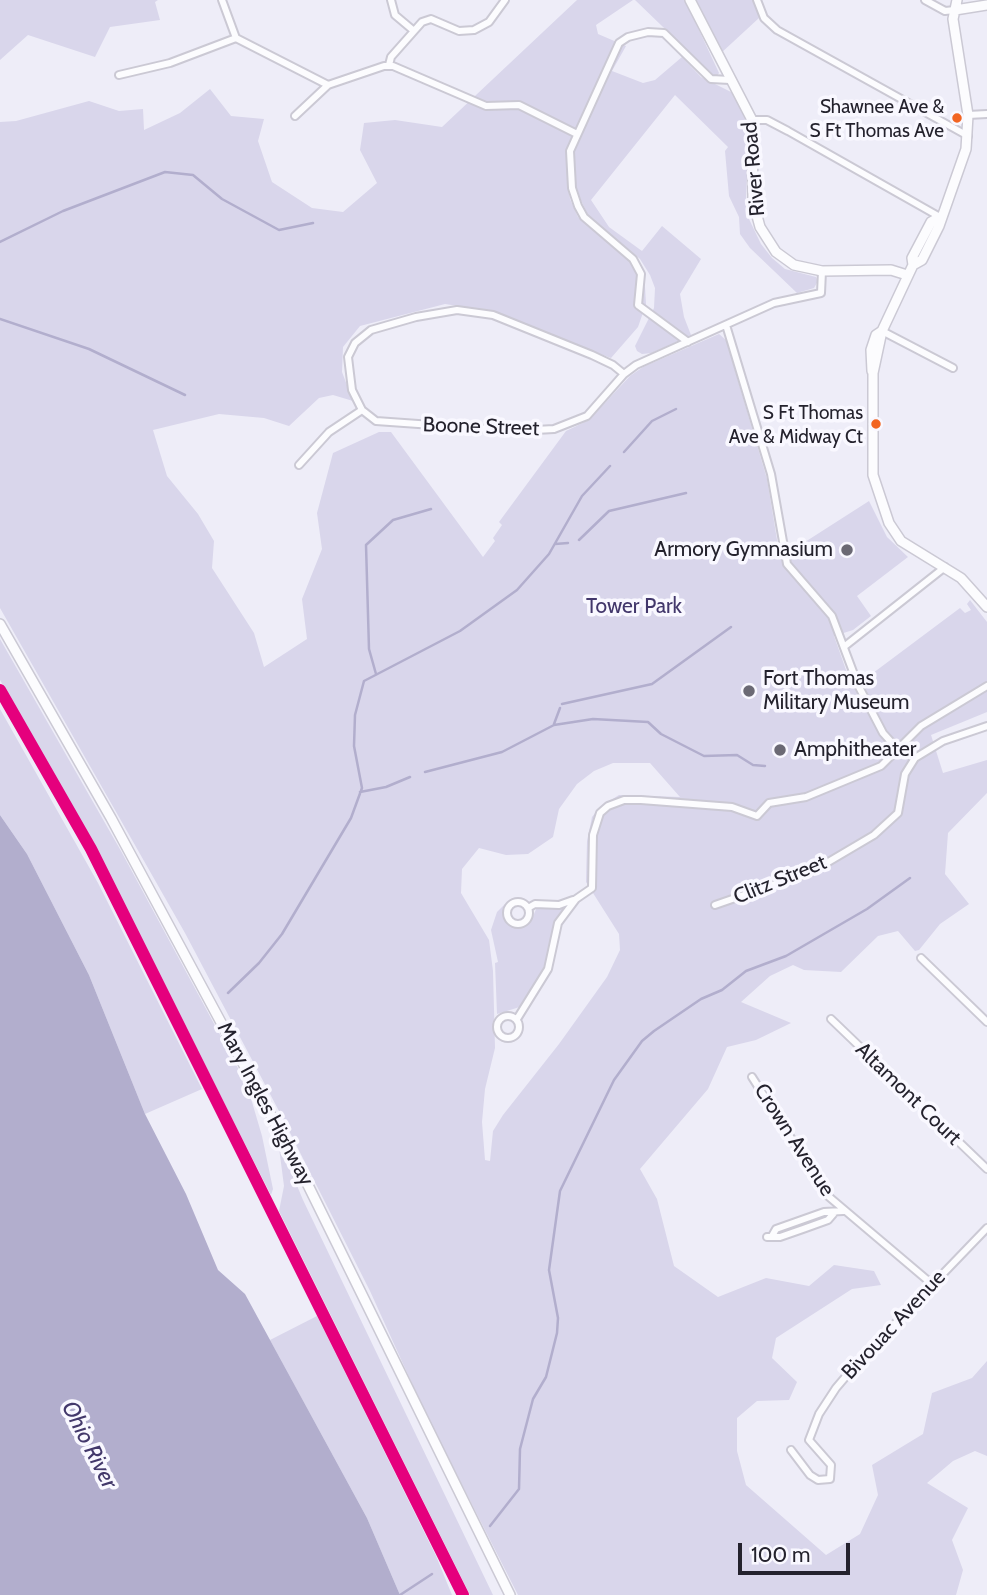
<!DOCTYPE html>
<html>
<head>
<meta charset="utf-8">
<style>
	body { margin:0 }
	#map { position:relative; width:987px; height:1595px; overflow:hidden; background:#eeedf8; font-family:Cabin,sans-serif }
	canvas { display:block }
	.scale { position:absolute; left:738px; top:1543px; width:112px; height:32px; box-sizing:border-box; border:4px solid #24222d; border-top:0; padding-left:9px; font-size:21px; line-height:24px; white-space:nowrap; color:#24222d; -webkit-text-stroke:5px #f9f8ff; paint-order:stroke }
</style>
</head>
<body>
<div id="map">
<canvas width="987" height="1595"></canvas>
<div class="scale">100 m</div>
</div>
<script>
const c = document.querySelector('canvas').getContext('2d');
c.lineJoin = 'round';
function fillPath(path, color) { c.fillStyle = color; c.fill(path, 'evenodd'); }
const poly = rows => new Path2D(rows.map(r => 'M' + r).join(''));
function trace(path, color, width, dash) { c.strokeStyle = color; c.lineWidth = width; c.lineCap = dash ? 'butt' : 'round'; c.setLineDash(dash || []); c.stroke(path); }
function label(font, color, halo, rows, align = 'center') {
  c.font = font + ' Cabin,sans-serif'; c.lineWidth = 7; c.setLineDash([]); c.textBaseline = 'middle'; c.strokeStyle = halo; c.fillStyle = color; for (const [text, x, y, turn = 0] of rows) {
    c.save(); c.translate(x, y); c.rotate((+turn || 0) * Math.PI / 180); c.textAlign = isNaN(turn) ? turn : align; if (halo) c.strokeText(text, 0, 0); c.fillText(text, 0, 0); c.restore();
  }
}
fillPath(poly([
	[0,0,158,0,155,2,160,20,110,27,95,57,28,35,0,60],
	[577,0,633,0,596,25,598,34,626,46,612,71,643,83,655,80,682,57,701,77,735,94,749,129,746,197,749,219,761,244,772,258,785,269,816,277,818,281,814,288,797,293,750,248,740,234,739,217,729,196,725,151,728,147,675,95,591,200,609,227,642,251,662,226,701,259,680,294,684,317,691,335,652,353,642,354,637,351,635,346,654,308,655,288,650,275,640,259,588,215,573,184,573,165,566,163,570,199,578,217,626,258,639,272,645,287,646,304,638,327,611,358,485,310,445,304,360,326,343,347,342,372,353,401,333,395,319,398,289,426,264,418,219,414,153,430,167,476,198,514,214,541,212,568,254,633,264,667,307,639,302,599,322,549,317,513,333,453,379,432,391,432,483,557,495,541,493,538,502,525,499,522,566,431,589,420,630,376,643,367,719,334,726,340,767,479,780,558,869,501,887,537,908,557,857,596,871,616,853,630,834,636,851,684,865,679,960,608,965,613,971,610,967,604,970,600,987,622,987,712,931,735,943,773,987,760,987,793,948,833,945,874,969,904,940,924,919,950,915,951,898,931,878,936,841,972,804,970,793,965,770,976,741,1002,791,1023,756,1040,727,1047,708,1089,640,1169,657,1199,674,1266,718,1297,766,1278,809,1286,834,1265,874,1271,881,1285,852,1289,776,1338,772,1358,797,1382,789,1400,757,1401,737,1418,737,1451,746,1485,826,1555,860,1534,878,1495,872,1465,923,1434,932,1393,972,1378,987,1361,987,1456,975,1451,953,1461,927,1483,968,1508,952,1540,963,1570,956,1595,518,1595,424,1410,370,1291,279,1111,185,933,0,608,0,122,16,121,89,101,119,111,143,109,144,130,180,113,210,89,231,116,264,119,258,141,272,182,312,208,343,212,377,183,360,150,364,123,395,120,442,127],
	[613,763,650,763,680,797,619,795,600,807,592,817,587,841,586,882,619,934,620,950,607,977,559,1044,503,1115,493,1131,490,1161,485,1160,482,1122,485,1089,495,1048,493,971,489,940,461,893,462,869,479,848,506,855,528,854,553,837,559,809,577,784,594,771],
	[635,0,685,0,719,73,716,78],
	[695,0,754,0,759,18,720,54],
	[0,639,121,851,247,1085,262,1136,273,1189,271,1195,82,824,0,680],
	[0,709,98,883,202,1089,145,1114,89,975,27,854,0,815],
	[505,904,505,921,512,927,519,928,531,921,537,907,564,908,553,926,549,957,523,1006,497,1014,495,963,498,962,491,930,497,912],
	[278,1140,303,1200,493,1595,470,1595,279,1211,284,1186],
	[317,1316,436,1556,452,1595,400,1595,367,1518,270,1340]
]), '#d9d6eb');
fillPath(poly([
	[0,815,27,854,89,975,145,1114,186,1194,218,1270,245,1294,367,1518,400,1595,0,1595]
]), '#b2aecd');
trace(poly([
	[0,242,63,211,165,172,193,175,222,199,279,230,313,223],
	[0,319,89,349,185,395],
	[624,452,652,421,676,409],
	[579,540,609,511,686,493],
	[555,544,568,543],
	[376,674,369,649,366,545,393,520,431,509],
	[562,704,652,684,731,627],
	[554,724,560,708],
	[425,772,502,752,554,725,593,719,648,722,661,734,704,756,737,755,753,765,765,766],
	[360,792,386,787,410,777],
	[228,993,259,963,282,934,351,818,362,788,354,746,355,715,364,681,460,631,517,590,549,554,582,496,610,466],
	[490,1526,519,1489,520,1449,533,1399,546,1377,557,1333,558,1318,549,1270,560,1191,614,1080,642,1041,654,1031,701,999,722,990,746,971,786,956,867,909,910,878],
	[400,1595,432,1574]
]), '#b2aecd', 2.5);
const street = poly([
	[222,0,236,38,328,85,384,66,393,66,486,106,519,105,577,134],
	[391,0,395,15,414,31],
	[757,0,764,18,777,30,968,136],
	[925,0,945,11,955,10],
	[389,65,391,57,422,22,431,19,459,31,474,30,489,22,505,0],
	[119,75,170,63,236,38],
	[968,115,987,114],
	[295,116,328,85],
	[752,120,767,120,788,131,940,217],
	[726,325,771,474,787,564,832,616,858,685,883,733,893,744,915,758,943,741,987,726],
	[882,331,953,368],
	[688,342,638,305,641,274,633,259,584,217,578,206,572,188,570,151,619,43,628,37,648,32,664,33,711,79,730,80],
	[624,374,613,365,592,355,493,315,457,310,416,317,371,330,355,343,348,357,352,390,362,410,376,421,517,431,554,429,587,416,624,374,636,365,774,303,821,293,822,271],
	[299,465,329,432,362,410],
	[845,646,945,567],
	'507 913a11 11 0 1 1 22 0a11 11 0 1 1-22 0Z',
	[715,905,813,871,874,835,898,813,905,774,915,758],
	[528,908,535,904,559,905,573,900],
	[921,958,987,1022],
	'497 1027a11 11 0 1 1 22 0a11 11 0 1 1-22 0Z',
	[517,1019,548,969,558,923,576,899,592,888,593,835,600,813,608,806,624,800,641,800,732,807,757,816,769,803,806,797,881,766,921,726,987,686],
	[831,1019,987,1169],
	[752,1077,828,1196,932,1284],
	[772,1236,776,1229,824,1212,843,1211],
	[767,1237,780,1237,803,1229,828,1220,834,1213],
	[791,1450,810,1475,818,1480,830,1479,831,1465,809,1440,819,1414,836,1388,859,1361,987,1228]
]);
const secondary = poly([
	[690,0,752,120,753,201,760,227,776,252,794,265,822,271,891,270,907,275],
	[955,10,987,5],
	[940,217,931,222,912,258,913,265,882,331,873,373,873,475,889,523,901,541,961,578,987,607],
	[913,265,922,260,939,226,966,149,968,115,953,19,957,0],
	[872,371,871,350,876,335,882,331],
	[0,624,111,818,302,1173,510,1595]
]);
trace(street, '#cbc9d4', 10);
trace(secondary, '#cbc9d4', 12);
trace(street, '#fcfcfe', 6);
trace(secondary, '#fcfcfe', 9);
trace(poly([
	[0,690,91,849,463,1595]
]), '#e5007d', 12);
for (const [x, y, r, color] of [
	[957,118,6,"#f26522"],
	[876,424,6,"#f26522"],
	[847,550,7,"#6b6974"],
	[749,691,7,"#6b6974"],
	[780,750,7,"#6b6974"]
]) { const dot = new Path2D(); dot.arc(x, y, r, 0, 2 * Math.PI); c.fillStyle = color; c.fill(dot); trace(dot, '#f9f8ff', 2.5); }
label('19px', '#24222d', '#f9f8ff', [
	["Shawnee Ave &",944,107],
	["S Ft Thomas Ave",944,131],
	["S Ft Thomas",863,413],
	["Ave & Midway Ct",863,437]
], 'right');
label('21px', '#24222d', '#f9f8ff', [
	["River Road",754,169,-95],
	["Boone Street",481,427,2],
	["Clitz Street",780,880,-22],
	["Altamont Court",908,1094,44],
	["Mary Ingles Highway",265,1104,62],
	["Crown Avenue",794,1140,57],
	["Bivouac Avenue",894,1325,-47]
]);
label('21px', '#24222d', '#f9f8ff', [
	["Armory Gymnasium",833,550,"right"],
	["Fort Thomas",763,679],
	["Military Museum",763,703],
	["Amphitheater",794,750]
], 'left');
label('21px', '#42376b', '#f9f8ff', [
	["Tower Park",634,607]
]);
label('italic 23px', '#43386b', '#f9f8ff', [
	["Ohio River",89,1445,63]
]);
</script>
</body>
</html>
